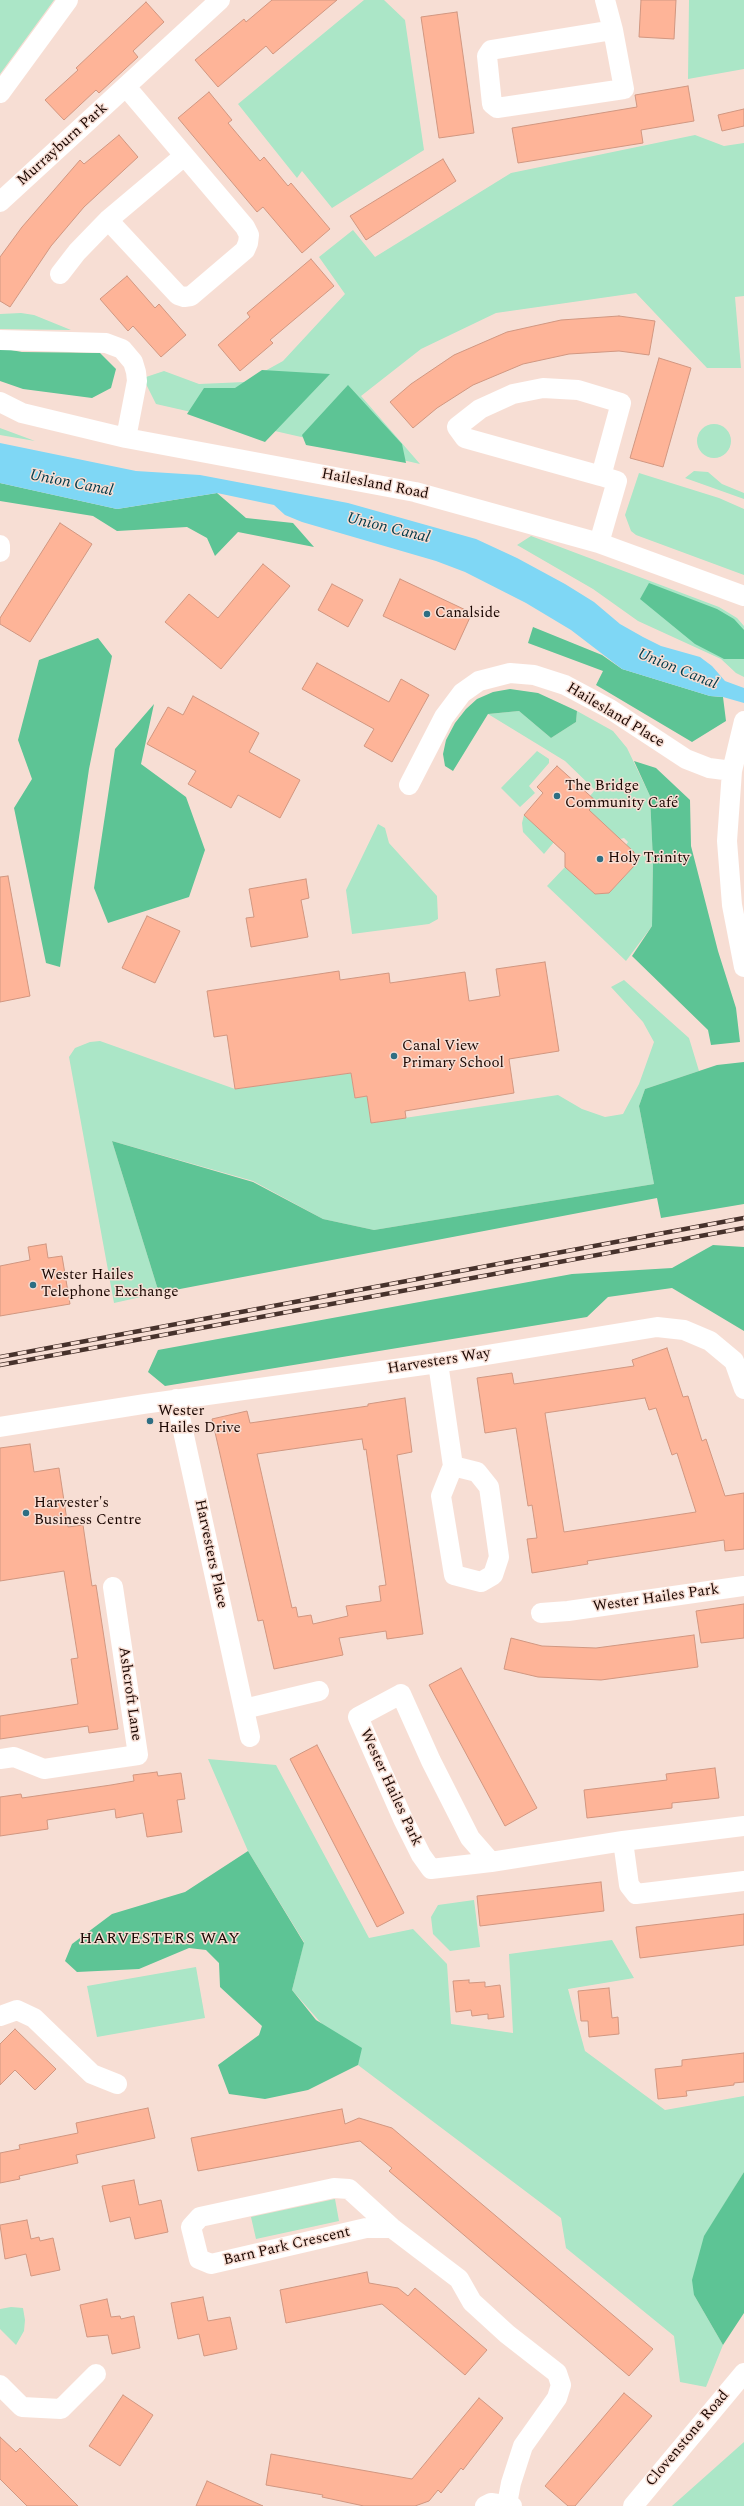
<!DOCTYPE html>
<html>
<head>
<meta charset="utf-8">
<style>
	body { margin:0 }
	canvas { display:block; background:#f7ded4 }
</style>
</head>
<body>
<canvas width="744" height="2506"></canvas>
<script>
const c = document.querySelector('canvas').getContext('2d');
c.lineJoin = 'round';
function fillPath(path, color) { c.fillStyle = color; c.fill(path, 'evenodd'); }
const poly = rows => new Path2D(rows.map(r => 'M' + r).join(''));
function trace(path, color, width, dash) { c.strokeStyle = color; c.lineWidth = width; c.lineCap = dash ? 'butt' : 'round'; c.setLineDash(dash || []); c.stroke(path); }
function label(font, color, halo, rows, align = 'center') {
  c.font = font + ' Spectral,serif'; c.lineWidth = 3; c.setLineDash([]); c.textBaseline = 'middle'; c.strokeStyle = halo; c.fillStyle = color; for (const [text, x, y, turn = 0] of rows) {
    c.save(); c.translate(x, y); c.rotate((+turn || 0) * Math.PI / 180); c.textAlign = isNaN(turn) ? turn : align; if (halo) c.strokeText(text, 0, 0); c.fillText(text, 0, 0); c.restore();
  }
}
fillPath(poly([
	[0,0,54,0,0,74],
	[364,0,384,0,405,20,424,150,332,208,302,171,297,178,238,104],
	[689,0,744,0,744,69,688,79],
	[695,135,724,146,744,143,744,296,735,297,741,368,707,368,636,293,496,313,421,349,361,396,420,464,156,404,143,378,164,371,199,384,245,382,283,361,345,294,319,257,353,230,375,257,511,173],
	[21,313,34,315,71,330,0,329,0,314],
	'697 441a17 17 0 1 1 34 0a17 17 0 1 1-34 0Z',
	[0,428,35,441,0,435],
	[694,471,708,472,722,484,744,493,744,499,685,478],
	[639,473,719,498,744,509,744,575,636,535,631,531,625,515],
	[531,536,719,607,737,618,744,626,744,677,736,673,721,659,638,621,593,589,517,545],
	[519,711,551,738,576,722,577,711,613,731,627,748,650,796,653,861,652,926,626,961,547,886,565,867,595,894,609,893,634,866,634,852,626,845,628,842,624,838,620,839,577,824,596,802,590,796,595,790,565,761,488,714],
	[537,751,549,759,549,763,529,786,535,793,520,807,501,788],
	[524,815,554,842,544,854,523,832,522,823],
	[378,824,385,828,389,843,437,896,438,919,429,924,352,934,346,890],
	[624,980,689,1038,699,1071,645,1089,639,1106,654,1184,374,1230,323,1219,253,1181,112,1141,159,1293,114,1303,69,1057,75,1048,90,1042,100,1041,235,1089,351,1073,355,1098,367,1096,371,1123,558,1095,582,1109,605,1117,623,1114,639,1084,654,1042,643,1022,611,987],
	[208,1759,276,1765,369,1938,413,1929,447,1964,451,2024,513,2033,509,1954,612,1940,634,1978,568,1989,585,2051,665,2110,744,2096,744,2172,705,2236,694,2295,723,2345,706,2387,680,2382,674,2336,566,2248,561,2218,358,2065,292,1990,304,1942,248,1851],
	[474,1900,480,1947,450,1951,433,1934,431,1917,438,1905],
	[196,1967,205,2018,97,2037,87,1986],
	[335,2199,339,2221,256,2239,251,2217],
	[11,2307,23,2308,25,2320,24,2331,16,2345,0,2329,0,2309],
	[744,2442,744,2506,672,2506]
]), '#abe6c7');
fillPath(poly([
	[0,348,22,352,100,353,116,369,111,388,92,398,23,389,0,381],
	[262,370,330,374,265,442,187,414,204,388,235,388],
	[348,385,402,444,406,463,306,445,302,435],
	[0,483,117,509,217,493,246,518,293,523,314,547,238,532,215,556,207,538,187,527,117,531,93,516,0,501],
	[649,583,717,609,734,619,744,630,744,659,724,659,695,644,640,599],
	[533,627,602,655,622,669,710,696,723,697,726,721,692,742,596,685,603,671,528,643],
	[98,638,112,656,89,769,60,967,46,963,14,808,32,779,18,740,39,660],
	[510,689,538,693,577,711,576,722,551,738,519,711,488,714,453,771,445,766,443,754,446,740,455,723,466,709,477,699,493,692],
	[154,704,141,764,186,797,205,850,189,897,108,923,94,888,115,749],
	[634,761,656,768,690,800,691,846,718,951,736,1008,740,1042,711,1045,708,1030,632,956,652,926,653,861,650,796],
	[744,1062,744,1204,661,1218,657,1198,159,1293,112,1141,253,1182,323,1219,374,1230,654,1184,639,1106,645,1089,717,1065],
	[713,1245,744,1247,744,1331,672,1288,608,1297,587,1317,165,1386,148,1372,158,1350,572,1274,672,1268],
	[248,1851,304,1943,292,1990,316,2020,362,2048,358,2065,308,2090,265,2099,229,2094,218,2065,259,2035,262,2026,220,1987,219,1963,206,1950,189,1948,139,1969,77,1972,65,1961,72,1944,112,1914,185,1892],
	[744,2172,744,2313,723,2345,694,2295,692,2280,704,2236]
]), '#5dc495');
fillPath(poly([
	[0,443,136,471,200,475,348,503,476,539,517,558,565,584,594,602,620,624,643,637,661,646,700,657,712,666,725,681,744,688,744,703,723,697,710,696,622,669,571,630,526,603,465,572,436,561,302,522,285,515,274,505,217,493,117,509,0,483]
]), '#7fd7f5');
const building = poly([
	[272,0,337,0,273,54,266,46,218,87,195,60,244,19,246,22,272,0],
	[641,0,676,0,674,39,639,37,641,0],
	[146,2,164,22,133,51,138,57,99,93,96,90,64,120,45,100,78,70,76,68,146,2],
	[457,12,474,133,439,138,421,17,457,12],
	[688,86,694,121,641,130,643,143,518,163,512,128,637,107,635,95,688,86],
	[209,92,232,120,228,123,260,161,264,157,288,186,291,183,330,229,302,253,263,207,257,212,178,118,209,92],
	[744,109,744,126,722,131,718,115,744,109],
	[119,135,138,157,84,207,51,246,10,307,0,301,0,257,22,227,80,160,84,164,119,135],
	[443,159,456,181,366,240,350,216,443,159],
	[311,259,334,286,270,340,273,343,240,371,218,345,250,317,247,313,311,259],
	[127,276,155,308,159,304,186,335,161,357,133,326,128,331,100,299,127,276],
	[619,316,655,321,649,355,619,351,569,354,523,364,473,385,437,408,413,428,390,402,411,384,454,355,507,332,561,320,619,316],
	[659,358,691,368,663,467,630,458,659,358],
	[60,523,92,544,30,642,0,624,0,618,60,523],
	[263,564,290,586,221,669,165,622,189,594,218,618,263,564],
	[400,579,472,613,455,650,383,616,400,579],
	[332,584,363,600,348,627,318,610,332,584],
	[317,663,389,702,401,679,429,695,392,762,364,746,374,729,302,689,317,663],
	[193,696,259,733,249,752,300,780,280,818,238,795,231,808,188,784,196,771,147,744,168,707,183,715,193,696],
	[557,766,597,802,589,810,634,852,634,866,609,893,595,894,565,867,565,853,524,815,543,793,537,787,557,766],
	[8,876,30,996,0,1002,0,877,8,876],
	[306,879,309,898,301,900,308,937,251,947,246,918,254,917,249,889,306,879],
	[147,916,180,931,155,983,122,968,147,916],
	[545,962,559,1051,509,1059,514,1093,405,1111,406,1118,371,1123,367,1096,355,1098,351,1073,235,1089,227,1035,214,1037,207,991,339,971,340,980,389,973,390,983,465,972,469,1001,500,996,496,969,545,962],
	[46,1244,48,1258,62,1256,70,1304,0,1316,0,1266,30,1260,28,1247,46,1244],
	[667,1348,683,1397,688,1396,702,1441,706,1439,725,1496,744,1493,744,1549,725,1551,724,1540,587,1561,588,1564,532,1573,527,1539,537,1538,532,1505,528,1506,516,1428,485,1433,477,1378,512,1373,514,1384,634,1366,632,1360,667,1348],
	[645,1398,649,1410,656,1408,672,1455,677,1453,696,1512,564,1532,545,1413,645,1398],
	[405,1398,412,1452,397,1455,423,1634,387,1639,386,1631,339,1638,343,1655,274,1669,263,1620,258,1621,212,1419,247,1411,250,1423,368,1406,368,1404,405,1398],
	[362,1439,364,1450,366,1449,386,1585,379,1586,381,1601,346,1606,348,1616,313,1624,311,1615,298,1617,296,1607,292,1608,257,1454,362,1439],
	[30,1444,34,1472,59,1468,68,1527,83,1525,92,1586,96,1585,118,1729,89,1733,88,1726,0,1739,0,1716,78,1704,71,1659,78,1658,64,1571,0,1581,0,1448,30,1444],
	[744,1604,744,1638,701,1643,696,1611,744,1604],
	[694,1635,698,1667,601,1680,538,1677,504,1669,511,1638,542,1646,596,1648,694,1635],
	[461,1668,537,1808,505,1826,429,1685,461,1668],
	[317,1745,404,1913,377,1927,290,1759,317,1745],
	[715,1768,719,1798,672,1803,672,1808,587,1818,584,1790,667,1780,666,1774,715,1768],
	[157,1772,158,1776,181,1773,185,1799,177,1800,182,1832,147,1837,143,1813,116,1818,115,1809,47,1820,48,1829,0,1836,0,1797,21,1794,22,1798,111,1785,134,1781,133,1775,157,1772],
	[601,1882,604,1911,480,1926,477,1896,601,1882],
	[744,1914,744,1945,640,1958,636,1927,744,1914],
	[469,1980,469,1983,485,1982,485,1987,500,1985,504,2017,488,2019,488,2014,472,2016,471,2010,456,2012,453,1981,469,1980],
	[609,1988,612,2018,618,2017,619,2034,589,2037,588,2021,581,2021,578,1991,609,1988],
	[15,2029,56,2069,35,2090,15,2070,0,2085,0,2044,15,2029],
	[744,2053,744,2082,734,2083,734,2085,686,2091,687,2096,658,2099,655,2069,682,2066,682,2060,744,2053],
	[148,2108,155,2138,76,2155,78,2163,19,2176,20,2179,0,2183,0,2153,20,2149,19,2145,78,2133,76,2123,148,2108],
	[342,2109,345,2124,359,2118,392,2128,653,2349,629,2376,389,2171,392,2168,360,2141,198,2171,191,2138,342,2109],
	[134,2180,139,2205,161,2200,168,2232,135,2239,130,2217,110,2222,102,2186,134,2180],
	[27,2220,31,2239,39,2237,40,2241,53,2238,60,2270,31,2276,26,2254,5,2259,0,2225,27,2220],
	[367,2272,369,2283,398,2288,408,2296,415,2288,487,2350,465,2375,382,2304,286,2323,280,2290,367,2272],
	[203,2297,208,2321,230,2317,237,2349,204,2356,199,2334,178,2339,171,2303,203,2297],
	[107,2299,111,2317,120,2316,121,2319,134,2316,140,2348,112,2354,108,2335,87,2337,80,2305,107,2299],
	[624,2393,652,2416,575,2506,568,2506,545,2486,624,2393],
	[123,2395,153,2415,120,2466,89,2446,123,2395],
	[479,2398,503,2418,463,2470,461,2468,441,2493,438,2490,429,2501,415,2506,364,2506,322,2497,323,2495,266,2485,271,2454,412,2479,479,2398],
	[0,2437,16,2452,20,2448,78,2506,27,2506,0,2479,0,2437],
	[207,2481,263,2506,196,2506,207,2481]
]);
fillPath(building, '#feb498');
trace(building, '#d19781', 1);
trace(poly([
	[605,0,613,30],
	[613,30,624,89,497,108,492,104,487,56,491,50,613,30],
	[0,93,68,0],
	[0,202,220,0],
	[108,220,178,295,184,297,191,296,245,250,248,243,249,235,245,227,127,88],
	[60,274,77,252,108,220,184,156],
	[0,340,106,343,122,349,133,362,136,372,137,381,126,438],
	[0,402,22,413,126,438,415,492,599,543,744,596],
	[599,543,617,481,601,476,465,438,457,427,480,409,513,394,543,388,578,390,621,403,601,476],
	[0,545,0,552],
	[744,721,732,771,727,841,732,905,744,967],
	[409,785,444,717,462,693,479,681,510,673,534,675,565,685,610,709,686,759,709,768,732,771],
	[438,1363,453,1466,441,1496,454,1575,481,1582,493,1575,499,1557,489,1487,477,1472,453,1466],
	[176,1399,250,1737],
	[0,1427,144,1404,438,1363,657,1327,684,1330,710,1341,734,1361,744,1389],
	[541,1613,568,1611,744,1586],
	[244,1709,319,1691],
	[0,1759,14,1757,44,1769,138,1755,113,1587],
	[623,1841,629,1885,636,1894,744,1881],
	[491,1862,470,1838,431,1761,401,1694,358,1717,403,1819,421,1855,431,1869,491,1862,623,1841,744,1826],
	[0,2016,17,2010,34,2018,92,2074,117,2084],
	[392,2228,366,2228,211,2264,199,2259,191,2227,200,2217,334,2188,349,2189,392,2228,459,2279,472,2302,507,2334,557,2373,561,2385,557,2398,523,2446,511,2483,507,2504],
	[0,2385,22,2407,61,2409,96,2374],
	[485,2506,491,2503,512,2506],
	[633,2506,744,2373]
]), '#fff', 20);
const rail = poly([
	[0,1357,744,1218],
	[0,1365,744,1228]
]);
trace(rail, '#47322c', 4.5);
trace(rail, '#f7ded4', 3, [9]);
for (const [x, y, r, color] of [
	[427,614,4,"#2e6e83"],
	[557,796,4,"#2e6e83"],
	[600,859,4,"#2e6e83"],
	[394,1056,4,"#2e6e83"],
	[33,1285,4,"#2e6e83"],
	[150,1421,4,"#2e6e83"],
	[26,1513,4,"#2e6e83"]
]) { const dot = new Path2D(); dot.arc(x, y, r, 0, 2 * Math.PI); c.fillStyle = color; c.fill(dot); trace(dot, '#f7ded4', 1.5); }
label('15px', '#1b0702', '#f7ded4', [
	["Murrayburn Park",63,145,-42],
	["Hailesland Road",375,485,11],
	["Hailesland Place",615,716,31],
	["Harvesters Way",439,1362,-9],
	["Harvesters Place",210,1554,78],
	["Wester Hailes Park",656,1599,-8],
	["Ashcroft Lane",129,1694,82],
	["Wester Hailes Park",390,1788,65],
	["Barn Park Crescent",287,2247,-13],
	["Clovenstone Road",688,2439,-50]
]);
label('15px', '#1b0702', '#f7ded4', [
	["Canalside",435,614],
	["The Bridge",565,787],
	["Community Café",565,804],
	["Holy Trinity",608,859],
	["Canal View",402,1047],
	["Primary School",402,1064],
	["Wester Hailes",41,1276],
	["Telephone Exchange",41,1293],
	["Wester",158,1412],
	["Hailes Drive",158,1429],
	["Harvester's",34,1504],
	["Business Centre",34,1521]
], 'left');
label('italic 16px', '#003a49', '#f7ded4', [
	["Union Canal",71,484,11],
	["Union Canal",388,529,14],
	["Union Canal",677,670,22]
]);
c.letterSpacing = '1px';
label('16px', '#1b0702', '#f7ded4', [
	["HARVESTERS WAY",160,1940]
]);
c.letterSpacing = '0px';
</script>
</body>
</html>
